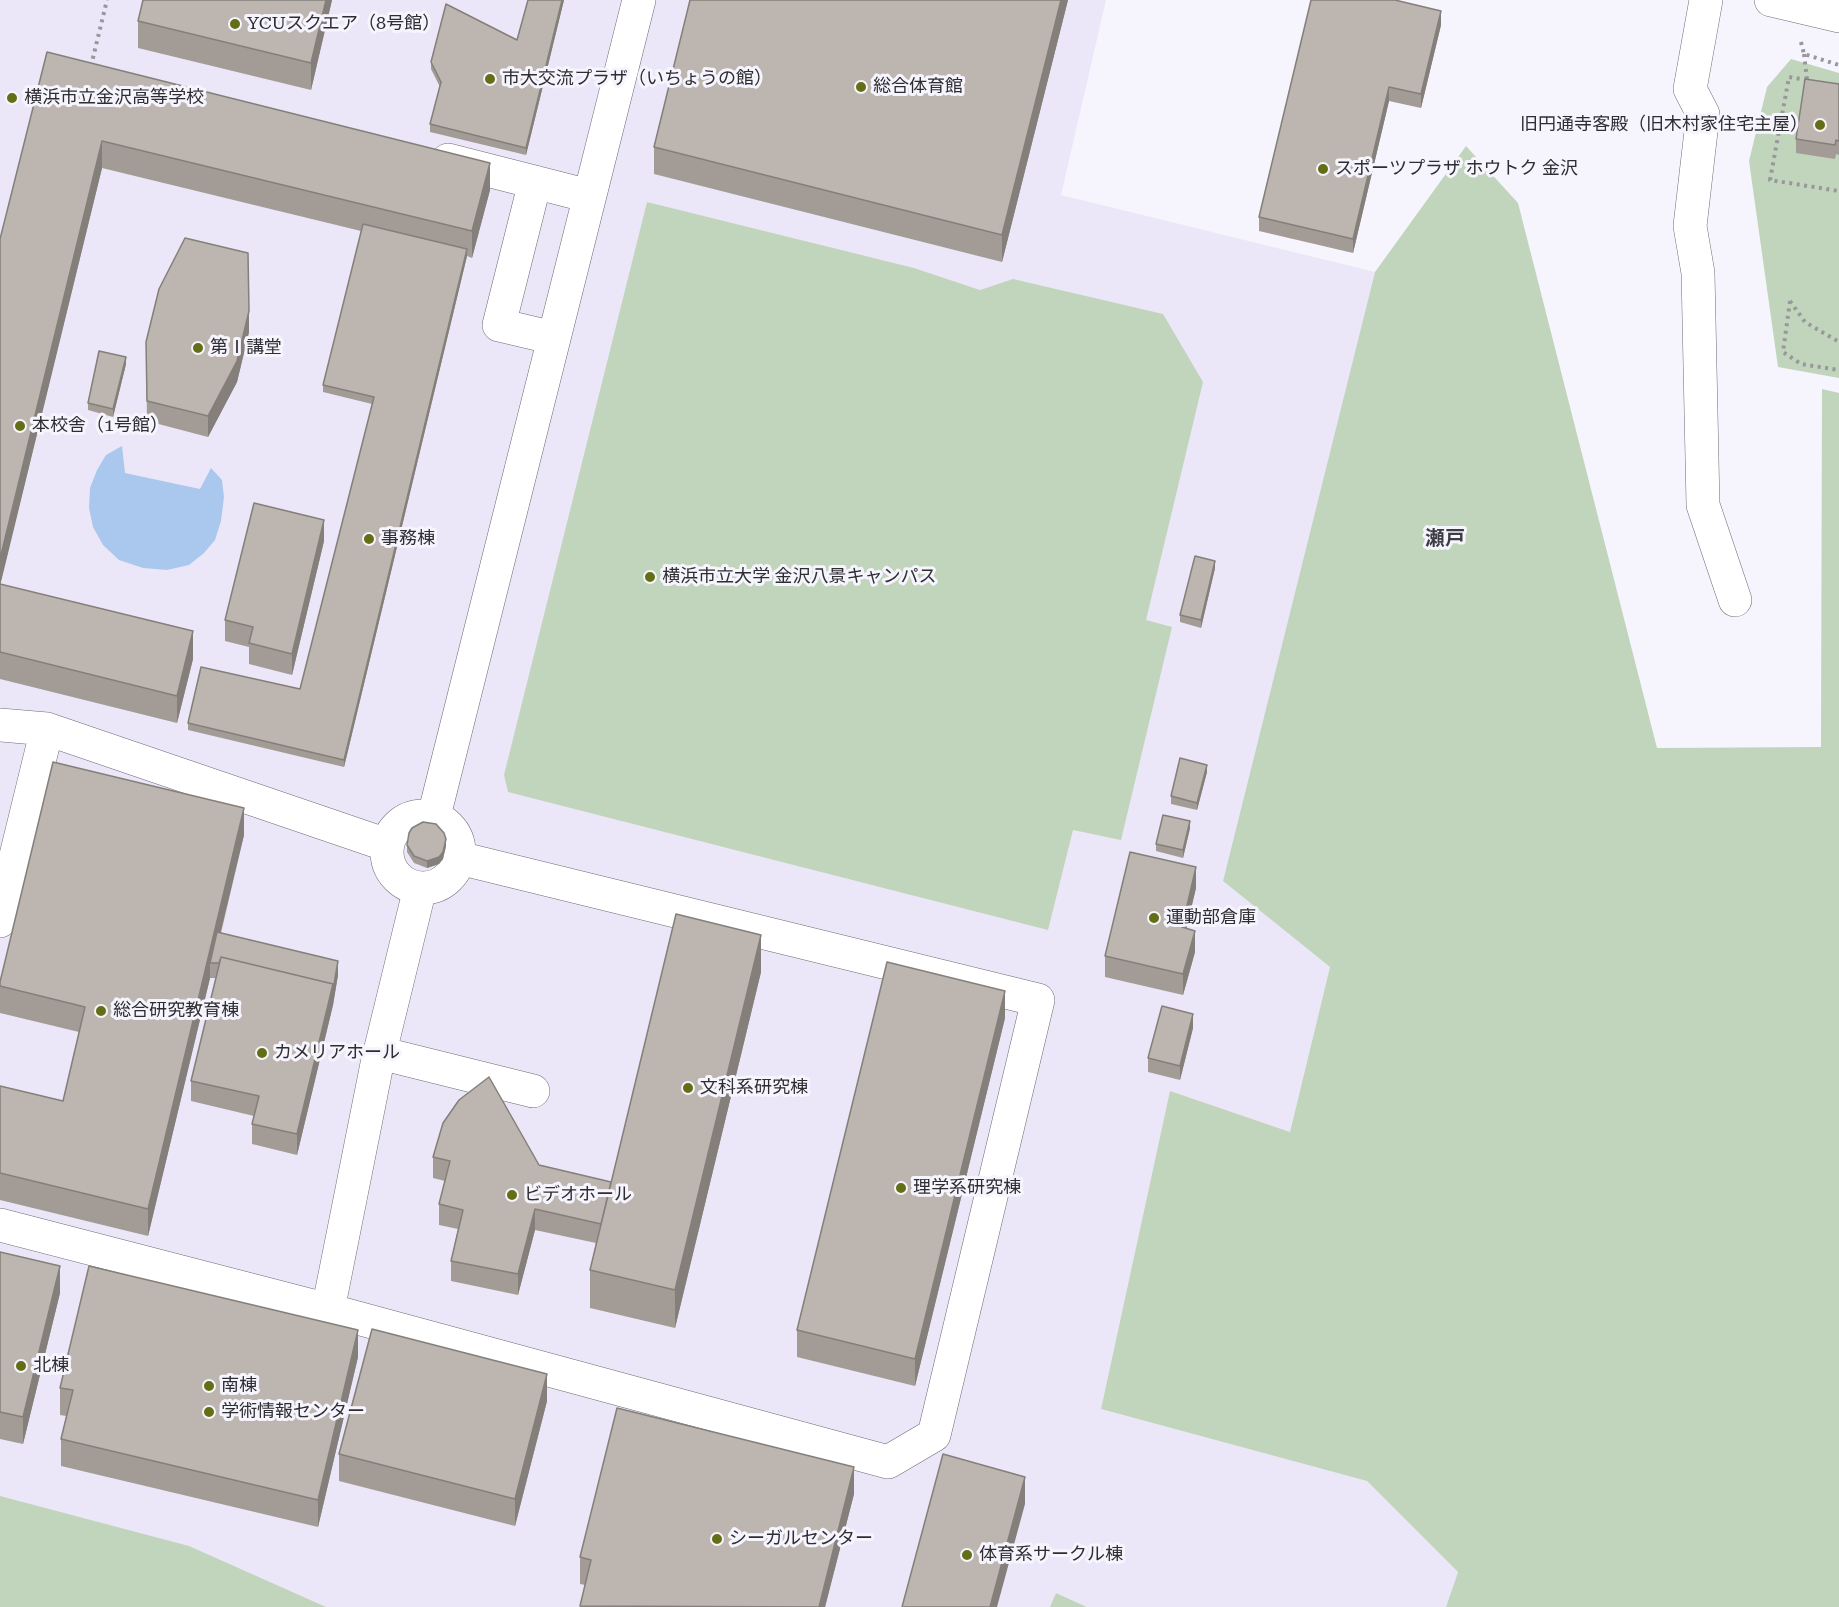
<!DOCTYPE html>
<html>
<head>
<meta charset="utf-8">
<style>
	body { margin:0 }
	canvas { display:block; background:#f6f4fd }
</style>
</head>
<body>
<canvas width="1839" height="1607"></canvas>
<script>
const c = document.querySelector('canvas').getContext('2d');
c.lineJoin = 'round';
function fillPath(path, color) { c.fillStyle = color; c.fill(path, 'evenodd'); }
const poly = rows => new Path2D(rows.map(r => 'M' + r).join(''));
function trace(path, color, width, dash) { c.strokeStyle = color; c.lineWidth = width; c.lineCap = dash ? 'butt' : 'round'; c.setLineDash(dash || []); c.stroke(path); }
function label(font, color, halo, rows, align = 'center') {
  c.font = font + ' "Roboto Serif","Noto Sans JP",serif'; c.lineWidth = 6; c.setLineDash([]); c.textBaseline = 'middle'; c.strokeStyle = halo; c.fillStyle = color; for (const [text, x, y, turn = 0] of rows) {
    c.save(); c.translate(x, y); c.rotate((+turn || 0) * Math.PI / 180); c.textAlign = isNaN(turn) ? turn : align; if (halo) c.strokeText(text, 0, 0); c.fillText(text, 0, 0); c.restore();
  }
}
fillPath(poly([
	[0,0,1106,0,1061,195,1375,272,1223,881,1330,967,1290,1132,1170,1092,1101,1409,1367,1481,1458,1572,1446,1607,1087,1607,1056,1593,1052,1607,263,1607,0,1536]
]), '#ece7f8');
fillPath(poly([
	[1791,59,1839,73,1839,378,1778,367,1749,161,1767,87],
	[1466,146,1518,203,1657,748,1821,747,1822,389,1839,393,1839,1607,1446,1607,1458,1572,1367,1481,1101,1409,1170,1091,1290,1132,1330,967,1223,881,1375,272],
	[647,202,914,268,980,290,1013,279,1163,314,1203,382,1146,620,1172,627,1121,840,1073,830,1048,930,508,792,504,775],
	[0,1496,189,1546,326,1607,0,1607],
	[1056,1593,1087,1607,1050,1607]
]), '#c1d5bc');
fillPath(poly([
	[122,446,125,473,200,489,211,468,222,480,224,497,221,521,215,540,204,553,189,565,167,570,143,568,119,560,103,545,93,527,89,508,90,488,97,470,106,455]
]), '#aac8ed');
const minor = poly([
	[1706,0,1690,89,1703,114,1690,226,1698,273,1703,505,1735,600],
	[1771,0,1839,16],
	[448,160,589,196],
	[535,182,499,325,554,338],
	[0,725,47,729,387,845],
	'387 852a36 36 0 1 1 72 0a36 36 0 1 1-72 0Z',
	[434,816,639,0],
	[0,921,47,729],
	[380,1053,533,1091],
	[0,1225,328,1310,888,1462,934,1435,1038,1000,459,858],
	[328,1310,377,1064,420,888]
]);
trace(minor, '#6e6c74', 34);
trace(poly([
	[1801,42,1804,54,1839,65],
	[1804,54,1807,80],
	[91,66,107,0],
	[1807,80,1789,77,1770,180,1839,191],
	[1790,301,1783,352,1801,364,1839,370],
	[1790,301,1805,322,1839,342]
]), '#98979d', 4, [3, 4.5]);
trace(minor, '#fff', 33);
fillPath(poly([
	[143,0,332,0,311,90,138,48,138,21],
	[528,0,564,0,526,155,430,132,430,124,440,87,431,69,431,62,517,40],
	[1068,0,1002,262,654,174,654,147],
	[1441,25,1421,108,1389,101,1353,253,1259,231,1259,217],
	[47,52,490,190,472,258,467,256,344,767,188,730,188,723,300,689,372,404,323,392,323,385,361,231,102,168,0,584,193,659,177,723,0,679,0,239],
	[1839,84,1839,155,1836,154,1835,159,1796,153,1796,139],
	[249,332,237,382,208,437,147,421,146,342],
	[126,364,113,417,88,410,88,403],
	[324,541,292,675,249,664,249,647,225,641,225,620],
	[1215,568,1201,628,1180,622,1180,615],
	[1207,772,1197,810,1171,804,1171,796],
	[1190,828,1183,858,1156,851,1156,844],
	[244,835,221,933,338,975,333,1005,297,1155,252,1144,252,1124,254,1116,191,1101,191,1081,216,978,210,978,148,1236,0,1200,0,1086,63,1101,79,1032,0,1013,0,982],
	[407,845,446,846,443,859,439,864,427,868,414,863,407,852],
	[1196,888,1186,928,1195,952,1183,995,1105,977,1105,956],
	[761,972,675,1328,590,1308,590,1270,596,1243,535,1230,518,1295,451,1281,451,1261,458,1229,439,1225,439,1204,445,1181,433,1178,433,1157,539,1165,611,1182],
	[1005,1018,915,1386,797,1357,797,1330],
	[1193,1028,1180,1080,1148,1072,1148,1058],
	[0,1252,60,1293,23,1444,0,1439],
	[358,1357,318,1527,61,1466,61,1439,66,1416,60,1415,60,1388],
	[547,1401,515,1526,339,1481,339,1454],
	[854,1494,825,1607,580,1607,585,1585,580,1584,580,1557]
]), '#a39c96');
fillPath(poly([
	[326,0,332,0,311,90,311,63],
	[562,0,564,0,526,155,526,148],
	[1061,0,1068,0,1002,262,1002,235],
	[1441,11,1441,25,1421,108,1421,94],
	[1389,87,1389,101,1353,253,1353,239],
	[102,141,102,168,0,586,0,559],
	[490,163,490,190,472,258,472,231],
	[467,249,467,256,344,767,344,760],
	[249,311,249,332,237,382,208,437,208,416],
	[126,357,126,364,113,417,113,409],
	[324,520,324,541,292,675,292,654],
	[1215,561,1215,568,1201,628,1201,620],
	[193,631,193,659,177,723,177,696],
	[1207,765,1207,772,1197,810,1197,803],
	[244,808,244,835,213,963,210,963,210,978,148,1236,148,1209],
	[1190,821,1190,828,1183,858,1183,850],
	[446,839,446,846,443,859,439,864,427,868,427,861],
	[1196,867,1196,888,1182,948,1182,927],
	[1195,931,1195,952,1183,995,1183,974],
	[761,935,761,972,675,1328,675,1290],
	[338,961,338,975,333,1005,297,1155,297,1134],
	[1005,991,1005,1018,915,1386,915,1359],
	[1193,1014,1193,1028,1180,1080,1180,1066],
	[535,1209,535,1230,518,1295,518,1274],
	[60,1266,60,1293,23,1444,23,1417],
	[358,1330,358,1357,318,1527,318,1500],
	[547,1374,547,1401,515,1526,515,1499],
	[854,1467,854,1494,825,1607,819,1607],
	[1025,1477,1025,1504,997,1607,990,1607]
]), '#847f7a');
const building = poly([
	[143,0,326,0,311,63,138,21,143,0],
	[528,0,562,0,526,148,430,124,441,82,431,62,446,4,517,40,528,0],
	[690,0,1061,0,1002,235,654,147,690,0],
	[1311,0,1395,0,1441,11,1421,94,1389,87,1353,239,1259,217,1311,0],
	[47,52,490,163,472,231,102,141,0,559,0,239,47,52],
	[1805,79,1839,84,1839,141,1836,140,1835,145,1796,139,1805,79],
	[363,224,467,249,344,760,188,723,201,667,300,689,374,397,323,385,363,224],
	[185,238,248,253,249,311,237,361,208,416,147,401,146,342,159,289,185,238],
	[99,351,126,357,113,409,88,403,99,351],
	[254,503,324,520,292,654,249,643,253,627,225,620,254,503],
	[1195,556,1215,561,1201,620,1180,615,1195,556],
	[0,584,193,631,177,696,0,652,0,584],
	[1180,758,1207,765,1197,803,1171,796,1180,758],
	[53,762,244,808,148,1209,0,1173,0,1086,63,1101,85,1007,0,986,0,982,53,762],
	[1163,815,1190,821,1183,850,1156,844,1163,815],
	[423,822,436,824,444,833,446,839,443,852,439,857,427,861,414,856,407,845,409,833,412,828,423,822],
	[1130,852,1196,867,1182,927,1195,931,1183,974,1105,956,1130,852],
	[676,914,761,935,675,1290,590,1270,676,914],
	[217,932,338,961,333,990,333,984,221,957,219,963,210,963,217,932],
	[221,957,333,984,297,1134,252,1124,259,1096,191,1081,221,957],
	[887,962,1005,991,915,1359,797,1330,887,962],
	[1162,1006,1193,1014,1180,1066,1148,1058,1162,1006],
	[489,1077,539,1165,611,1182,601,1224,535,1209,518,1274,451,1261,463,1210,439,1204,450,1161,433,1157,443,1123,459,1100,489,1077],
	[0,1252,60,1266,23,1417,0,1412,0,1252],
	[89,1266,358,1330,318,1500,61,1439,73,1390,60,1388,89,1266],
	[372,1329,547,1374,515,1499,339,1454,372,1329],
	[617,1408,854,1467,819,1607,580,1606,591,1560,580,1557,617,1408],
	[943,1454,1025,1477,990,1607,902,1607,943,1454]
]);
fillPath(building, '#bdb5af');
trace(building, '#847f7a', 1.5);
for (const [x, y, r, color] of [
	[235,24,6,"#646e16"],
	[490,79,6,"#646e16"],
	[861,87,6,"#646e16"],
	[12,98,6,"#646e16"],
	[1820,125,6,"#646e16"],
	[1323,169,6,"#646e16"],
	[198,348,6,"#646e16"],
	[20,426,6,"#646e16"],
	[369,539,6,"#646e16"],
	[650,577,6,"#646e16"],
	[1154,918,6,"#646e16"],
	[101,1011,6,"#646e16"],
	[262,1053,6,"#646e16"],
	[688,1088,6,"#646e16"],
	[901,1188,6,"#646e16"],
	[512,1195,6,"#646e16"],
	[21,1366,6,"#646e16"],
	[209,1386,6,"#646e16"],
	[209,1412,6,"#646e16"],
	[717,1539,6,"#646e16"],
	[967,1555,6,"#646e16"]
]) { const dot = new Path2D(); dot.arc(x, y, r, 0, 2 * Math.PI); c.fillStyle = color; c.fill(dot); trace(dot, '#f6f4fd', 2); }
label('18px', '#2e2d31', '#f6f4fd', [
	["YCUスクエア（8号館）",247,24],
	["市大交流プラザ（いちょうの館）",502,79],
	["総合体育館",873,87],
	["横浜市立金沢高等学校",24,98],
	["旧円通寺客殿（旧木村家住宅主屋）",1808,125,"right"],
	["スポーツプラザ ホウトク 金沢",1335,169],
	["第Ⅰ講堂",210,348],
	["本校舎（1号館）",32,426],
	["事務棟",381,539],
	["横浜市立大学 金沢八景キャンパス",662,577],
	["運動部倉庫",1166,918],
	["総合研究教育棟",113,1011],
	["カメリアホール",274,1053],
	["文科系研究棟",700,1088],
	["理学系研究棟",913,1188],
	["ビデオホール",524,1195],
	["北棟",33,1366],
	["南棟",221,1386],
	["学術情報センター",221,1412],
	["シーガルセンター",729,1539],
	["体育系サークル棟",979,1555]
], 'left');
label('bold 20px', '#3e3c43', '#f6f4fd', [
	["瀬戸",1445,539]
]);
</script>
</body>
</html>
